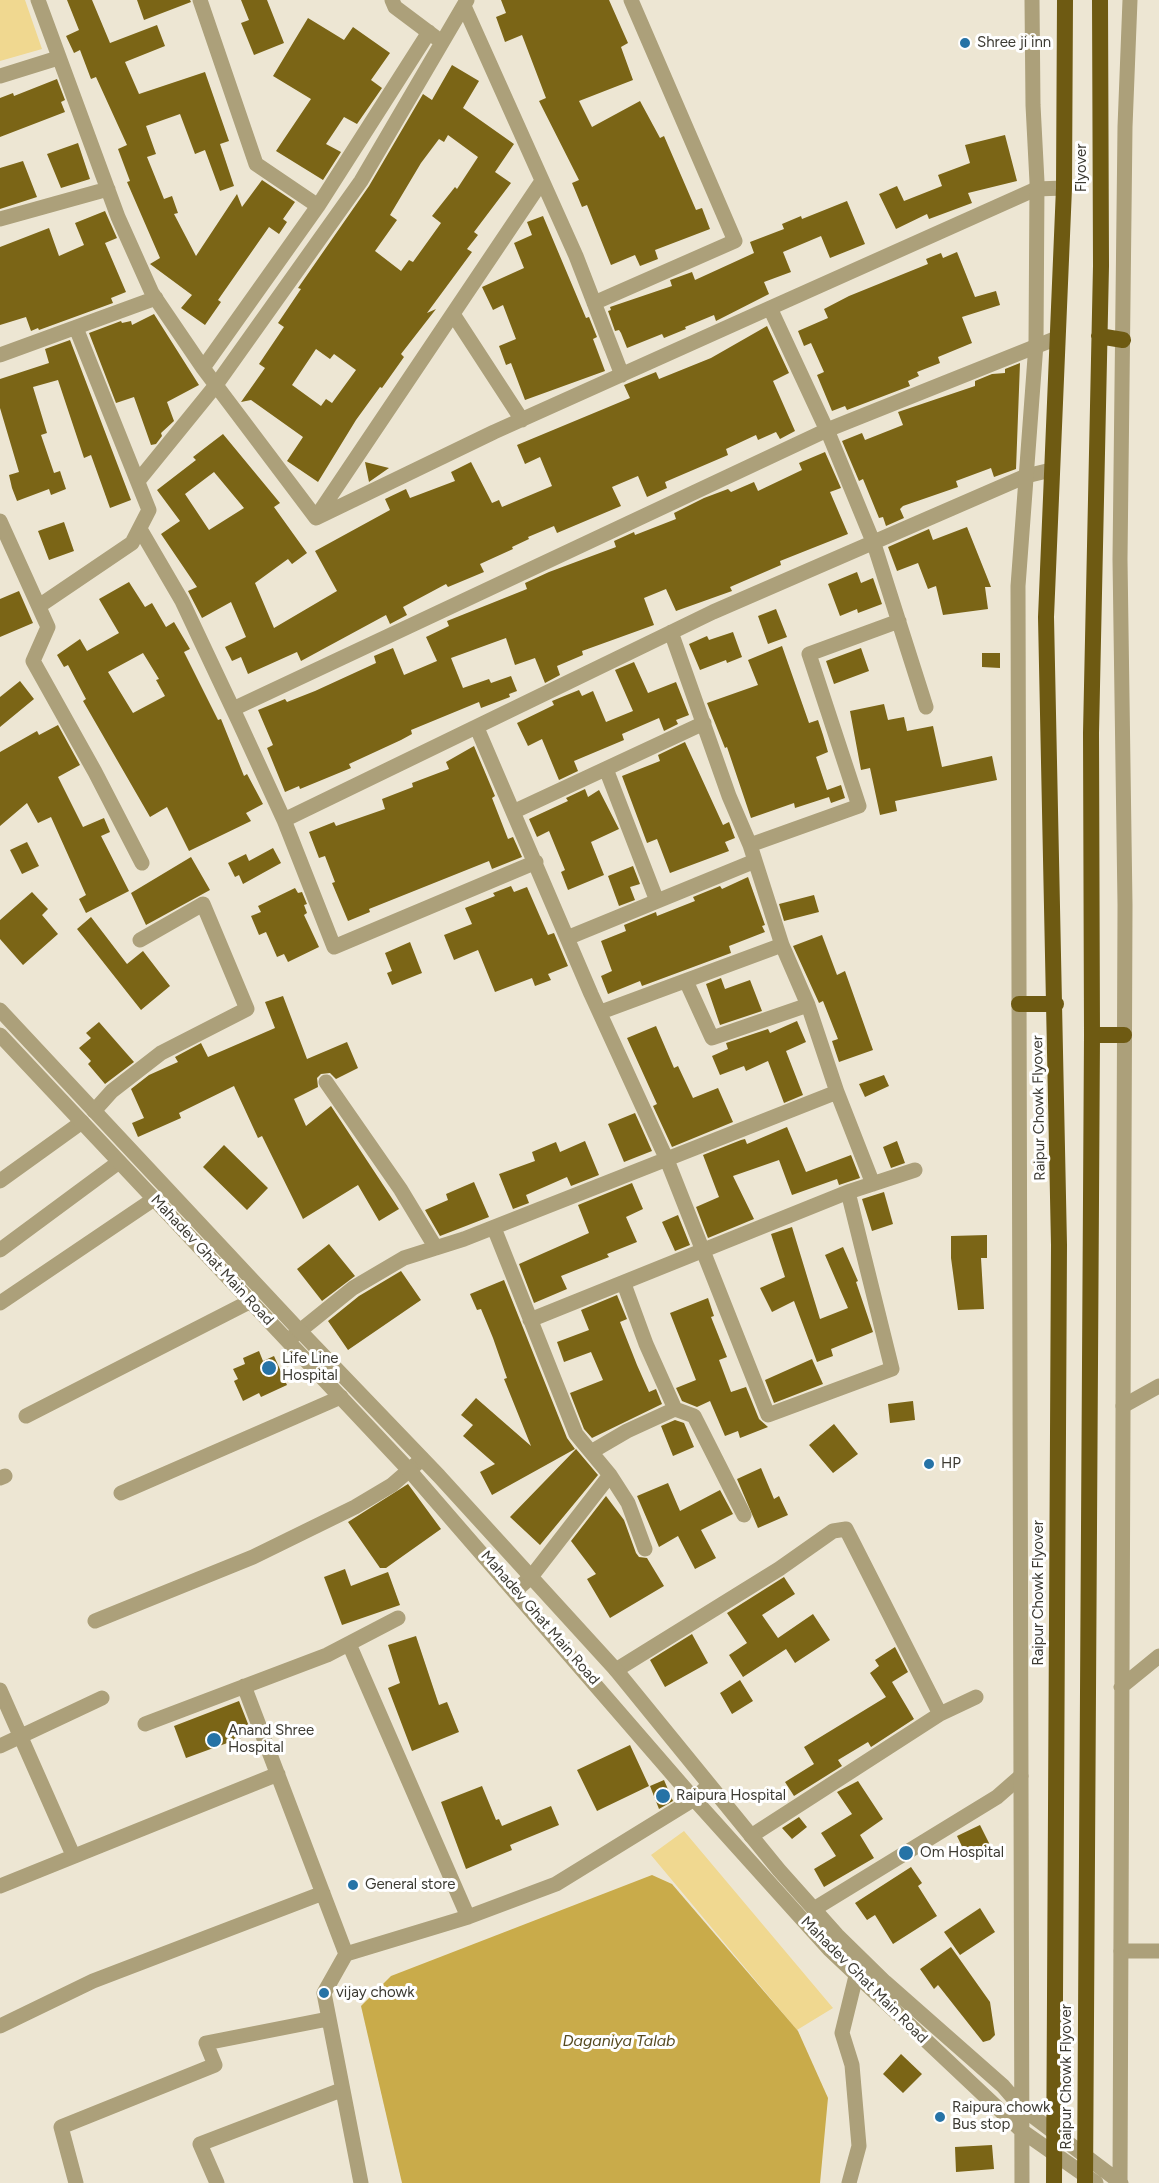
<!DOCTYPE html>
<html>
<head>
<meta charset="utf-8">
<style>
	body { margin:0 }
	canvas { display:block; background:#ede6d3 }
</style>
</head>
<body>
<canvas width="1159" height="2183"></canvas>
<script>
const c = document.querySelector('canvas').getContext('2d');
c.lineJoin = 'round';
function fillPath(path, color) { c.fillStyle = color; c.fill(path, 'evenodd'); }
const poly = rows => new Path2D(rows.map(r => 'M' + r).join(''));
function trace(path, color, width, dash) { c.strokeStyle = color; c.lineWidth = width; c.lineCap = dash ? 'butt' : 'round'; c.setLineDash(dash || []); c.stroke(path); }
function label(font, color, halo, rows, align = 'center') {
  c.font = font + ' Figtree,sans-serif'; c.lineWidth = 6; c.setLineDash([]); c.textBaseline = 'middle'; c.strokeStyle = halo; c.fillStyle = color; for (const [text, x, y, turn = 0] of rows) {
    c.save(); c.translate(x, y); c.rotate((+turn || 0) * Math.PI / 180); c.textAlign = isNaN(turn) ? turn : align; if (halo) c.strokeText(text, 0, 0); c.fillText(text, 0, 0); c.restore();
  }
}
fillPath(poly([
	[0,0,25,0,42,49,0,61],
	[684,1831,833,2008,797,2030,651,1855]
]), '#f0d890');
fillPath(poly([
	[652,1875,672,1884,798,2031,828,2098,820,2183,402,2183,361,2006,391,1976]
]), '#c9ab4a');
fillPath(poly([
	[67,0,92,0,110,43,157,25,165,46,125,62,139,94,205,72,229,141,220,144,234,186,220,191,205,150,195,154,180,114,146,126,156,154,147,157,164,199,172,196,178,213,174,214,196,256,237,194,242,207,262,180,295,202,283,219,287,222,279,234,269,227,218,300,221,302,205,325,181,308,192,295,150,264,160,258,127,182,130,181,118,149,127,145,96,77,91,79,80,50,74,53,66,36,79,30],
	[137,0,190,0,191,2,144,20],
	[241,0,267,0,284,43,254,55,241,23,249,20],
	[501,0,609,0,628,43,621,47,633,80,579,101,592,127,640,101,660,138,664,136,696,210,702,208,710,229,655,250,658,259,640,266,635,255,611,265,587,205,582,207,572,183,579,180,539,101,546,98,522,35,505,42,496,17,506,13],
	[308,18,344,40,353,27,390,53,371,80,382,88,357,124,344,117,326,144,341,152,323,180,276,151,311,99,273,76],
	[452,65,479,81,463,108,514,144,495,172,511,183,474,232,478,235,467,249,472,252,427,313,436,309,401,354,404,357,382,388,380,387,356,420,318,482,287,461,303,437,251,400,241,402,265,368,259,364,284,327,278,323,301,289,298,288,369,186,423,94,432,100],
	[448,135,478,157,457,189,455,187,432,216,441,223,413,262,409,260,401,271,375,251,397,220,390,215,421,163,439,139,444,142],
	[316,349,330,359,334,354,356,370,332,403,326,399,321,406,292,385],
	[57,79,65,100,61,102,65,112,0,137,0,98,13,93,14,96],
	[1005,135,1017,181,968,193,972,203,929,219,927,214,896,229,879,194,897,186,904,201,942,186,938,175,970,163,965,145],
	[78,143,90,179,61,188,47,154],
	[23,161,37,197,0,209,0,168],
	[847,201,865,244,830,258,821,236,783,252,791,272,764,282,769,294,716,321,714,315,685,327,686,329,664,338,662,334,627,348,621,333,619,330,615,331,608,311,611,310,610,307,672,286,670,280,692,272,695,280,730,264,754,253,750,242,784,229,782,224,801,216,802,219],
	[105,211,117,238,105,243,126,292,111,298,113,303,39,330,38,328,31,331,26,317,0,325,0,247,49,228,59,256,84,245,75,223],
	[543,216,586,318,589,317,597,337,593,339,605,371,525,400,511,363,506,365,499,346,516,339,503,305,493,310,482,287,524,268,514,243,532,235,527,222],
	[957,252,975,297,996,291,1000,305,962,317,972,343,938,357,940,363,917,372,919,376,908,381,910,386,847,410,845,406,832,411,817,375,824,372,811,343,804,346,798,331,828,318,824,309,849,296,928,264,926,259,941,253,943,258],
	[154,314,199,385,167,402,174,421,161,433,162,436,156,444,151,445,134,397,116,403,89,333,121,321,122,323,131,321,132,325],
	[767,326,789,373,773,381,795,431,780,439,776,432,758,440,756,435,726,449,728,455,665,482,667,488,647,497,638,476,612,487,621,506,557,533,554,526,528,537,529,539,512,547,513,549,480,564,484,572,448,587,446,584,403,607,407,615,390,624,386,615,301,661,297,652,248,674,241,657,232,661,225,647,246,637,231,602,202,618,188,591,197,587,161,534,180,521,157,490,196,460,193,457,223,434,280,503,274,507,307,553,292,564,288,559,255,583,274,628,337,591,315,551,390,510,385,499,406,489,410,498,455,481,451,472,471,462,492,503,499,500,502,507,552,486,540,457,525,464,517,445,630,398,624,385,656,372,659,379,711,358],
	[214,472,244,508,209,530,185,494],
	[70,340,131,500,110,508,91,455,84,458,58,380,33,387,47,433,41,435,54,473,60,471,66,489,51,495,49,489,17,501,12,488,9,475,19,472,0,408,0,379,49,363,45,349],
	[1020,363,1016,469,994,477,991,468,956,481,958,487,903,506,900,509,904,518,886,526,883,517,879,518,863,479,859,481,842,441,862,433,865,440,903,425,898,412,975,386,975,381,992,374,1005,373,1005,369],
	[825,452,841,488,830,492,848,534,780,561,781,565,730,587,732,591,676,611,666,589,644,598,654,625,582,651,583,655,557,666,560,675,545,683,535,658,515,665,506,638,451,658,463,688,489,679,491,683,511,676,517,691,509,694,510,697,481,708,479,702,411,730,412,734,401,740,349,764,351,768,300,789,299,786,285,792,267,748,273,745,258,710,285,699,287,702,315,691,376,663,374,656,393,648,404,675,437,661,426,637,449,626,447,621,527,589,525,583,549,572,616,547,614,541,634,532,635,535,676,519,674,513,704,498,728,489,731,492,754,482,758,491,802,470,799,463],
	[365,462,389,468,369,482],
	[64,522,74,551,49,560,38,531],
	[967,527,991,587,985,587,988,609,943,615,936,586,928,589,918,563,897,571,888,547,929,529,933,540],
	[857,572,861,583,873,578,882,604,858,613,857,609,840,616,828,584],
	[129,582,145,607,152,603,166,627,174,622,190,649,184,652,218,720,221,719,244,776,247,774,263,804,246,813,251,821,189,851,167,807,150,817,83,701,86,699,68,665,64,667,57,655,80,639,87,651,119,633,99,599],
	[143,653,159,679,156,680,165,696,133,713,108,672],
	[19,591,33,623,0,637,0,599],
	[776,609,787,637,768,644,758,616],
	[733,632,742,657,727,663,726,660,700,670,689,644,707,636,709,640],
	[782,646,809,723,818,720,823,735,828,752,816,757,827,790,841,785,845,798,831,803,829,797,795,808,794,803,751,818,727,747,725,748,707,703,758,685,748,660],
	[861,648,869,671,834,684,826,661],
	[982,653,1000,653,1000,668,982,667],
	[634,662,648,693,676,682,689,715,676,720,678,724,664,731,659,718,622,734,624,740,574,761,578,771,559,780,542,739,528,746,517,723,554,705,552,701,579,690,582,696,593,691,606,722,633,711,615,670],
	[20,681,34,699,0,727,0,697],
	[884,704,888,720,904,717,907,731,933,726,942,767,992,756,997,780,895,801,897,811,880,815,870,768,861,770,850,711],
	[58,725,80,765,58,777,83,827,104,818,110,832,101,836,129,891,86,913,79,899,86,895,51,817,38,823,27,803,0,826,0,752,37,731,39,735],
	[685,742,723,825,729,822,735,838,725,842,729,851,670,873,657,839,647,843,622,776,660,761,658,755],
	[474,746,495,796,492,798,508,839,513,837,522,857,492,869,489,861,369,909,370,912,348,921,332,883,335,882,325,856,319,858,309,832,334,822,336,826,385,809,382,799,413,787,412,783,449,769,446,762],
	[585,789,588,797,599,790,619,829,591,842,604,875,568,890,561,872,565,870,549,831,537,837,529,819,568,801,566,798],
	[27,842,39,866,22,874,10,850],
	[273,848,281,863,243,884,239,875,235,877,228,863,246,854,249,861],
	[191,857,210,890,146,925,131,893],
	[633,866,640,884,630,887,635,900,619,906,608,876],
	[748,877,765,925,762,926,765,932,729,946,731,953,642,986,640,981,608,994,601,976,612,971,601,941,626,931,624,925,656,912,657,916,695,901,693,897,720,886,722,889],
	[511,886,514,892,527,887,548,935,554,933,568,966,548,974,551,980,535,986,532,978,495,992,478,950,454,960,444,935,472,924,465,908,495,896,493,893],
	[295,888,298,893,302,892,307,904,304,905,307,913,304,915,319,947,288,962,284,954,277,957,266,932,259,935,251,916,261,912,258,906],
	[32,892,48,909,42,915,58,934,23,965,0,939,0,920],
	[814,895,819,912,784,921,779,904],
	[91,917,127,964,143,951,170,986,141,1010,77,929],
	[822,935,837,975,845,971,873,1050,839,1062,832,1041,838,1039,823,1001,819,1003,793,946],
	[410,942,422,973,392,985,387,973,392,971,385,953],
	[721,978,725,989,750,980,762,1011,720,1025,706,984],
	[283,996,307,1059,347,1042,358,1068,336,1079,330,1073,321,1074,317,1078,318,1087,294,1099,306,1126,331,1106,399,1209,379,1221,358,1185,303,1219,262,1136,258,1138,234,1086,179,1113,181,1118,138,1137,132,1123,144,1118,131,1089,149,1075,178,1062,175,1057,201,1043,208,1057,275,1028,265,1002],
	[797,1021,806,1042,786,1051,803,1095,784,1103,768,1061,746,1071,744,1066,720,1075,712,1056,728,1049,726,1043,768,1029,770,1033],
	[99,1022,134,1062,105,1084,88,1064,91,1061,79,1048,91,1038,86,1033],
	[656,1026,674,1068,678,1066,693,1098,718,1088,733,1122,672,1147,653,1106,657,1104,627,1038],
	[884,1075,889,1086,865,1097,859,1084],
	[635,1113,652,1151,624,1162,608,1124],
	[787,1127,806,1172,851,1155,860,1178,839,1185,837,1179,792,1195,779,1160,733,1176,754,1219,708,1238,696,1207,719,1197,703,1155,741,1140,745,1139,747,1144],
	[585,1141,599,1175,571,1186,567,1177,526,1195,529,1203,513,1209,499,1174,535,1161,532,1152,556,1142,560,1152],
	[897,1141,905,1163,891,1168,883,1147],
	[224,1145,268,1188,247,1210,203,1167],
	[474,1182,489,1217,440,1236,425,1210,448,1200,446,1194],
	[632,1183,643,1209,626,1217,637,1242,607,1254,609,1257,561,1276,567,1289,534,1303,519,1264,589,1233,578,1205],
	[884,1192,893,1224,872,1231,862,1199],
	[678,1215,690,1245,675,1251,662,1222],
	[792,1227,820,1319,848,1308,825,1255,843,1247,858,1281,856,1282,873,1332,831,1349,833,1356,817,1362,794,1301,772,1312,760,1288,785,1277,771,1234],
	[987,1235,987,1258,981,1258,984,1309,958,1310,951,1258,951,1236],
	[329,1244,355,1276,322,1301,297,1269],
	[401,1271,421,1300,348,1350,328,1321,359,1296],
	[504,1280,567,1438,575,1449,492,1495,480,1472,495,1464,463,1436,473,1425,461,1415,476,1398,531,1446,504,1379,507,1378,493,1338,481,1309,477,1310,470,1294],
	[617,1295,627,1319,620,1322,637,1365,649,1392,656,1389,662,1404,592,1438,584,1429,570,1393,603,1380,591,1352,564,1362,557,1342,589,1330,581,1310],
	[708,1298,714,1316,711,1317,727,1357,719,1360,731,1392,746,1387,759,1419,768,1427,740,1438,738,1431,725,1436,710,1401,697,1407,682,1401,676,1388,696,1380,670,1313],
	[259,1351,263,1361,274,1356,287,1385,261,1397,259,1393,243,1401,234,1381,238,1379,233,1369,245,1364,243,1358],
	[812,1359,823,1384,774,1403,765,1380],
	[913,1401,915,1420,890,1423,888,1404],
	[675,1420,684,1423,694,1447,673,1456,661,1426],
	[834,1424,858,1454,833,1473,809,1445],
	[576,1449,598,1475,540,1545,510,1517],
	[761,1468,774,1499,779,1496,788,1515,758,1528,737,1479],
	[668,1483,680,1511,720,1490,733,1514,701,1530,716,1558,695,1569,678,1536,659,1547,637,1496],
	[408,1484,441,1529,386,1568,380,1568,348,1522],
	[606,1496,624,1520,636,1553,639,1557,647,1558,664,1586,610,1618,587,1579,596,1574,571,1541],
	[345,1569,351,1586,388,1572,400,1605,342,1625,324,1577],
	[784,1577,795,1594,762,1615,778,1638,813,1614,830,1640,795,1663,786,1649,743,1677,729,1655,747,1643,727,1613],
	[692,1634,708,1663,665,1687,650,1660],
	[416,1636,439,1705,447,1702,459,1732,412,1751,388,1688,400,1683,388,1645],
	[895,1647,908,1672,892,1682,914,1719,871,1747,868,1742,838,1760,842,1766,794,1796,785,1782,814,1764,804,1747,886,1697,870,1673,879,1666,875,1660],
	[740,1680,753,1701,732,1714,720,1693],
	[239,1701,252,1734,186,1758,174,1726],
	[630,1745,649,1786,597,1811,577,1770],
	[664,1780,673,1801,659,1809,650,1786],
	[858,1781,883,1819,860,1835,874,1858,824,1887,814,1869,836,1856,821,1833,852,1814,837,1792],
	[482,1786,496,1820,499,1819,502,1826,551,1806,559,1825,510,1845,512,1850,466,1869,441,1802],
	[799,1817,807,1827,792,1839,782,1828],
	[980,1825,991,1847,968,1859,957,1836],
	[911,1867,922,1883,918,1886,937,1916,893,1944,875,1915,867,1920,855,1903],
	[980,1908,995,1932,960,1955,944,1932],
	[951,1947,990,2002,995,2035,990,2040,983,2042,938,1985,934,1989,920,1969],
	[901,2054,922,2074,903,2093,883,2074],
	[992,2145,994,2169,956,2172,955,2147]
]), '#7b6516');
trace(poly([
	[38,0,118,217,152,293,203,368,316,518,494,432,770,308,830,437,874,544,926,707],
	[200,0,256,164,318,206],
	[392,0,395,7,435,37],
	[464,6,576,256,622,375],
	[0,76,58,58],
	[0,219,108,189],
	[594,303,735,241,631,0],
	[770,308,1036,189,1064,188],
	[453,314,522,420],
	[0,355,156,298],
	[203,368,318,206,429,32],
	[138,481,216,385,361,181,467,0],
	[317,516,542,181],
	[0,521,48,627,33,661,95,772,142,863],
	[140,529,182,601,239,722,284,820,334,947,536,862],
	[39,606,132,543,149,510,76,328],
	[671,632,729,796,750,845,782,945,808,1005,837,1092,873,1184],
	[233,709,827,430,1057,338],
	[477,728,591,994,667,1160,768,1415,892,1369,848,1192],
	[606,769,657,901],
	[515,811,704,723],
	[284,820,713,612,1026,476,1051,470],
	[750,845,859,806,809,654,899,621],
	[567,938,755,861],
	[686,981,712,1038,808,1005],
	[601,1012,782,945],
	[326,1082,401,1190,436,1248],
	[94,1111,112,1091,161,1053,247,1009,203,904,140,940],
	[0,1181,82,1122],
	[494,1228,576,1434,610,1475,628,1503,645,1549],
	[0,1250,119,1162],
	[624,1284,646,1344,675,1409],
	[0,1303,154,1199],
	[530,1320,848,1192,915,1170],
	[291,1338,353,1288,404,1258,464,1239,837,1092],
	[1123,1406,1159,1386],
	[26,1416,251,1301],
	[591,1452,627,1431,675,1409,694,1416,744,1515],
	[0,1478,5,1476],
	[121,1493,341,1397],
	[516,1590,531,1577,610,1475],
	[95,1621,253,1557,355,1507,392,1485,422,1459],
	[349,1644,468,1917],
	[616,1670,779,1569,833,1531,846,1529,940,1714],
	[244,1686,346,1954],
	[0,1690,73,1855],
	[145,1724,327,1655,398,1618],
	[0,1746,102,1698],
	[751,1836,940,1714,976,1697],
	[0,1886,278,1774],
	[814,1909,997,1797,1021,1776],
	[1121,1951,1159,1951],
	[0,2026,93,1981,323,1893],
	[76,2183,61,2127,215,2065,206,2043,328,2019],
	[217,2183,200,2144,341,2090],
	[361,2183,324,1993,346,1954,468,1917,556,1884,694,1799,709,1785],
	[849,2183,859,2146,852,2065,842,2033,856,1976]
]), '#aca07a', 15);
trace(poly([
	[0,1010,300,1331,439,1476,616,1670,779,1870,837,1935,885,1982,1003,2086,1022,2108,1121,2183],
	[0,1035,409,1470,694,1799,829,1949,1022,2131,1096,2183],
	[1121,1687,1159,1656],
	[1022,2183,1018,586,1036,344,1037,182,1033,105,1032,0],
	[1120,2183,1125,905,1120,559,1125,127,1130,0]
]), '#aca07a', 15);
trace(poly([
	[1099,336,1123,340],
	[1019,1004,1056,1004],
	[1092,1035,1124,1035],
	[1054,2183,1059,1245,1046,617,1064,188,1065,0],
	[1085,2183,1092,1035,1091,733,1101,266,1100,0]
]), '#6e5a12', 16);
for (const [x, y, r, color] of [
	[965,43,6,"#2673a6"],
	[269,1368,8,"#2673a6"],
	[929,1464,6,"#2673a6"],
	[214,1740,8,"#2673a6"],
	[663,1796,8,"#2673a6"],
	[906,1853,8,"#2673a6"],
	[353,1885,6,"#2673a6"],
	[324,1993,6,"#2673a6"],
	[940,2117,6,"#2673a6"]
]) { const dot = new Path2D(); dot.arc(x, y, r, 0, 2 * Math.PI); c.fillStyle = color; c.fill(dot); trace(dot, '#fff', 2); }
label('15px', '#3c3a32', '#fff', [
	["Shree ji inn",977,43],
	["Life Line",282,1359],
	["Hospital",282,1376],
	["HP",941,1464],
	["Anand Shree",228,1731],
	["Hospital",228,1748],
	["Raipura Hospital",676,1796],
	["Om Hospital",920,1853],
	["General store",365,1885],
	["vijay chowk",336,1993],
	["Raipura chowk",952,2108],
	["Bus stop",952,2125]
], 'left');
label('15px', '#3c3a32', '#fff', [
	["Flyover",1082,168,-90],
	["Raipur Chowk Flyover",1039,1108,-91],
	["Mahadev Ghat Main Road",212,1260,47],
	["Raipur Chowk Flyover",1039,1593,-90],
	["Mahadev Ghat Main Road",540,1618,49],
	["Mahadev Ghat Main Road",864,1980,45],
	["Raipur Chowk Flyover",1067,2077,-90]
]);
label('italic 16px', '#564a21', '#fff', [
	["Daganiya Talab",619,2041]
]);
</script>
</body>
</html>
